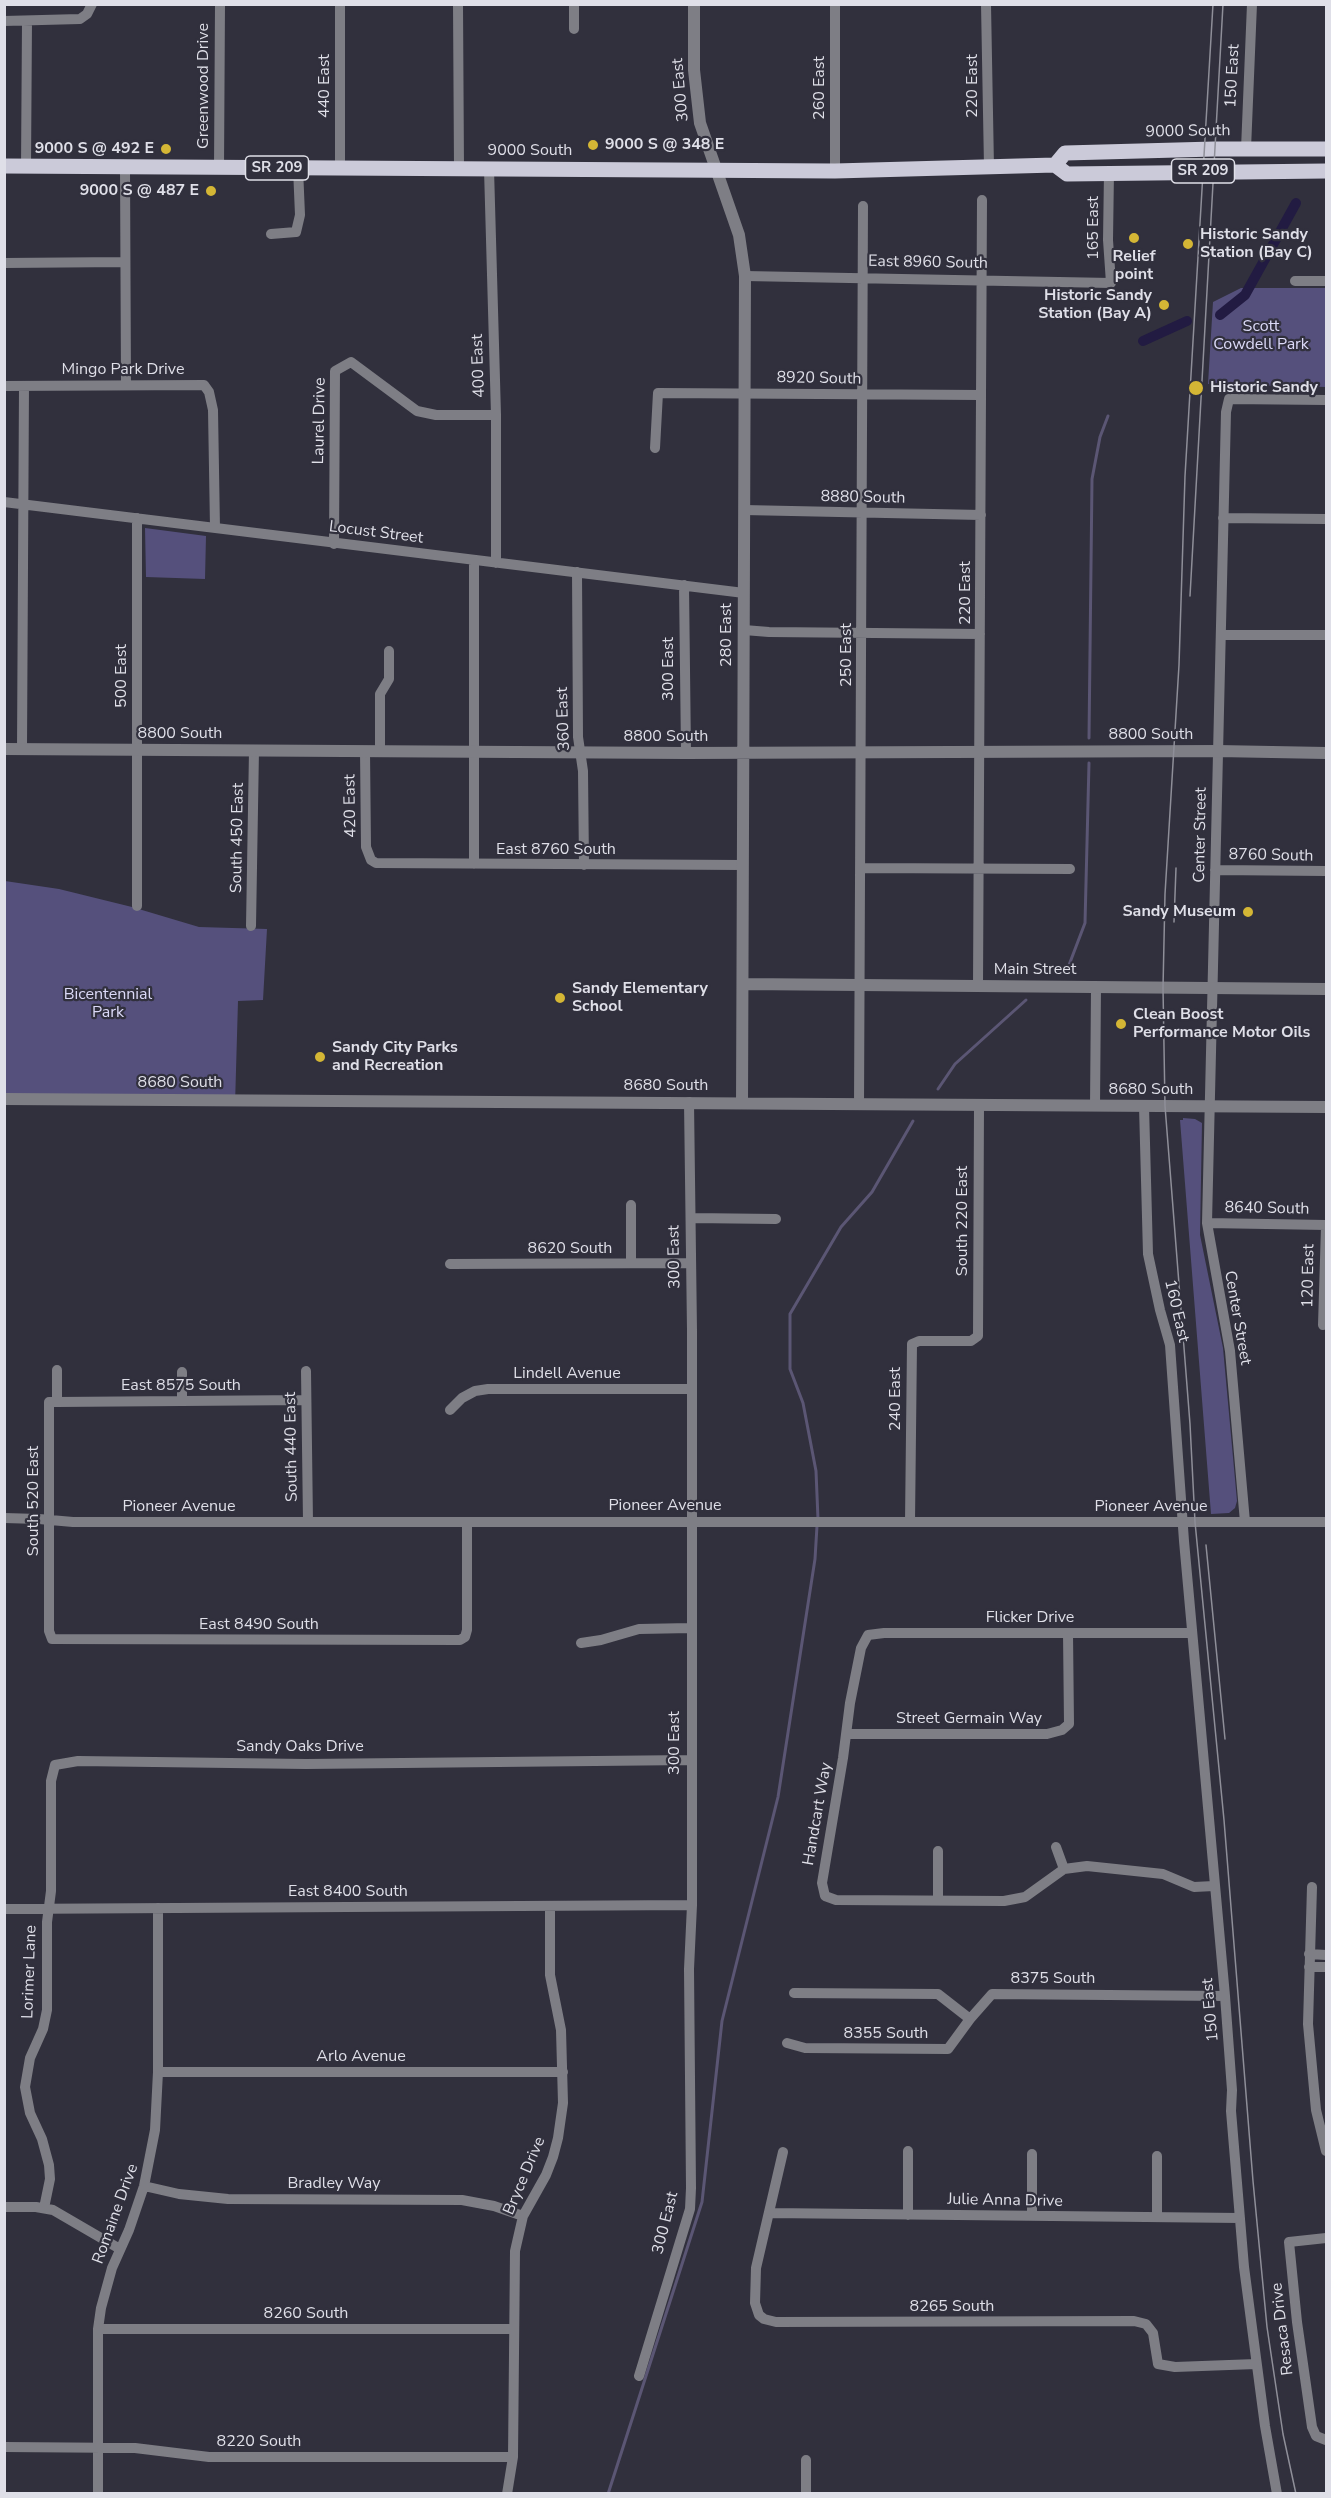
<!DOCTYPE html>
<html>
<head>
<meta charset="utf-8">
<style>
	body { margin:0 }
	#map { position:relative; width:1331px; height:2498px; overflow:hidden; background:#31303d; font-family:"Nunito Sans",sans-serif }
	canvas { display:block }
	.frame { position:absolute; inset:0; border:6px solid #dfdfe8; pointer-events:none }
</style>
</head>
<body>
<div id="map">
<canvas width="1331" height="2498"></canvas>
<div class="frame"></div>
</div>
<script>
const c = document.querySelector('canvas').getContext('2d');
c.lineJoin = 'round';
function fillPath(path, color) { c.fillStyle = color; c.fill(path, 'evenodd'); }
const poly = rows => new Path2D(rows.map(r => 'M' + r).join(''));
function trace(path, color, width, dash) { c.strokeStyle = color; c.lineWidth = width; c.lineCap = dash ? 'butt' : 'round'; c.setLineDash(dash || []); c.stroke(path); }
function label(font, color, halo, rows, align = 'center') {
  c.font = font + ' "Nunito Sans",sans-serif'; c.lineWidth = 4.5; c.setLineDash([]); c.textBaseline = 'middle'; c.strokeStyle = halo; c.fillStyle = color; for (const [text, x, y, turn = 0] of rows) {
    c.save(); c.translate(x, y); c.rotate((+turn || 0) * Math.PI / 180); c.textAlign = isNaN(turn) ? turn : align; if (halo) c.strokeText(text, 0, 0); c.fillText(text, 0, 0); c.restore();
  }
}
fillPath(poly([
	[1241,288,1326,288,1326,387,1208,384,1213,302],
	[145,528,206,536,205,579,146,577],
	[5,881,59,889,132,907,199,927,267,929,263,1000,238,1001,235,1105,5,1104],
	[1183,1118,1195,1119,1202,1123,1200,1235,1223,1348,1237,1501,1235,1508,1229,1513,1211,1514,1180,1120,1183,1120]
]), '#55507c');
trace(poly([
	[1089,738,1092,479,1100,437,1108,416],
	[1069,965,1085,923,1089,763],
	[938,1089,955,1064,1026,1000],
	[818,1519,816,1471,803,1403,790,1369,790,1314,841,1227,872,1192,913,1121],
	[608,2494,702,2202,722,2021,778,1797,815,1559,817,1526]
]), '#5b5674', 3);
trace(poly([
	[1220,315,1245,295,1296,203],
	[1143,341,1187,321]
]), '#221b42', 10);
trace(poly([
	[458,4,459,168],
	[574,4,574,29],
	[986,4,989,167],
	[4,21,80,19,87,14,92,4],
	[1246,149,1252,4],
	[26,167,27,21],
	[125,168,126,385],
	[219,168,220,4],
	[340,168,340,4],
	[489,169,496,415,496,563],
	[835,171,835,4],
	[271,234,296,232,300,215,298,168],
	[4,263,125,262],
	[745,276,1111,283,1108,240,1109,172],
	[1295,281,1326,281],
	[4,386,204,385,209,392,213,410,215,528],
	[655,448,658,393,981,395],
	[4,502,744,593],
	[744,510,981,515],
	[137,518,137,906],
	[1223,518,1326,519],
	[334,544,335,371,351,362,417,411,436,415,496,415],
	[474,560,474,864],
	[577,572,578,737,583,771,584,865],
	[684,585,686,753],
	[744,630,769,632,980,634],
	[1221,635,1326,635],
	[22,749,24,386],
	[365,751,366,847,371,860,376,863,743,865],
	[380,751,380,694,389,679,389,651],
	[861,868,1070,869],
	[1215,870,1326,871],
	[251,926,254,750],
	[978,986,982,200],
	[859,1104,863,206],
	[1095,1106,1096,987],
	[1144,1106,1148,1254,1160,1310,1170,1345,1184,1541,1225,1996,1232,2090,1231,2111,1244,2267,1265,2426,1277,2494],
	[691,1218,776,1219],
	[1207,1223,1326,1225],
	[631,1263,631,1205],
	[450,1264,691,1263],
	[1323,1325,1326,1227],
	[57,1370,57,1402,49,1402,49,1631,52,1639,460,1640,465,1637,467,1630,467,1522],
	[306,1371,308,1522],
	[182,1372,182,1401],
	[57,1402,306,1400],
	[450,1410,462,1398,475,1391,488,1389,692,1389],
	[4,1518,39,1519,73,1522,1326,1522],
	[910,1522,912,1344,919,1341,971,1341,978,1336,979,1106],
	[1245,1522,1230,1351,1207,1223,1226,412,1229,399,1326,400],
	[1192,1633,884,1633,868,1635,861,1648,850,1703,843,1758,822,1883,825,1896,836,1900,1004,1901,1025,1897,1064,1869,1087,1866,1163,1874,1194,1887,1214,1886],
	[581,1643,601,1640,639,1629,691,1628],
	[847,1734,1047,1734,1062,1730,1069,1724,1068,1633],
	[1056,1847,1064,1869],
	[938,1851,938,1900],
	[1312,1887,1308,2024,1316,2110,1326,2151],
	[4,1909,692,1905],
	[1309,1954,1326,1955],
	[1309,1967,1326,1967],
	[794,1993,938,1994,970,2019,992,1994,1225,1996],
	[787,2043,805,2048,948,2049,970,2019],
	[158,2072,563,2072],
	[908,2151,908,2215],
	[783,2152,756,2268,755,2303,759,2315,764,2319,776,2322,1134,2321,1146,2324,1153,2333,1158,2364,1175,2367,1256,2364],
	[1032,2154,1032,2216],
	[144,2186,179,2194,228,2199,462,2200,494,2206,523,2216],
	[4,2207,36,2207,53,2210,120,2249],
	[44,2208,50,2179,49,2165,42,2139,30,2113,25,2087,30,2058,43,2029,47,2010,47,1922,51,1891,51,1781,55,1765,78,1761,306,1764,691,1760],
	[769,2213,1240,2218],
	[1157,2217,1157,2156],
	[1326,2238,1289,2242,1297,2322,1312,2427,1316,2436,1326,2440],
	[98,2329,513,2329],
	[639,2376,690,2209,691,2188,689,1969,692,1905,692,1331,689,1102],
	[4,2447,135,2448,209,2457,513,2457],
	[806,2460,806,2494],
	[98,2494,98,2329,101,2308,112,2268,129,2230,144,2186,155,2130,158,2072,158,1908],
	[507,2494,513,2457,515,2251,523,2216,546,2175,553,2157,558,2138,563,2103,561,2030,550,1975,550,1906]
]), '#7e7e85', 10);
trace(poly([
	[694,4,694,70,700,123,739,235,745,276,742,1103],
	[4,749,686,753,1218,751,1326,753],
	[743,984,1326,989],
	[4,1099,1326,1107]
]), '#7e7e85', 12);
trace(poly([
	[1055,165,1065,153,1214,149,1326,149],
	[4,166,835,171,1055,165,1067,174,1326,171]
]), '#cbcad9', 15);
trace(poly([
	[1213,4,1185,476,1179,665,1165,894,1163,988,1165,1106,1190,1424,1195,1522,1224,1820,1253,2181,1267,2327,1283,2434,1296,2494],
	[1190,596,1223,4],
	[1174,922,1176,868],
	[1206,1545,1225,1739]
]), '#8f8f99', 1.5);
for (const [x, y, r, color] of [
	[593,145,6,"#d4b635"],
	[166,149,6,"#d4b635"],
	[211,191,6,"#d4b635"],
	[1134,238,6,"#d4b635"],
	[1188,244,6,"#d4b635"],
	[1164,305,6,"#d4b635"],
	[1196,388,8,"#d4b635"],
	[1248,912,6,"#d4b635"],
	[560,998,6,"#d4b635"],
	[1121,1024,6,"#d4b635"],
	[320,1057,6,"#d4b635"]
]) { const dot = new Path2D(); dot.arc(x, y, r, 0, 2 * Math.PI); c.fillStyle = color; c.fill(dot); trace(dot, '#31303d', 2); }
for (const [x, y, w] of [
	[277,168,63],
	[1203,171,63]
]) { const box = new Path2D(); box.roundRect(x - w / 2, y - 12, w, 24, 4.5); c.fillStyle = '#31303d'; c.fill(box); trace(box, '#dfdfe8', 1.5); }
label('bold 15px', '#dfdfe8', null, [
	["SR 209",277,168],
	["SR 209",1203,171]
]);
label('16px', '#dfdfe8', '#31303d', [
	["150 East",1233,76,-87],
	["Greenwood Drive",204,86,-90],
	["440 East",325,86,-90],
	["220 East",973,86,-90],
	["260 East",820,88,-90],
	["300 East",681,90,-95],
	["9000 South",1188,132,-1],
	["9000 South",530,151],
	["165 East",1094,228,-90],
	["East 8960 South",928,263,1],
	["400 East",479,366,-92],
	["Mingo Park Drive",123,370],
	["8920 South",819,379,1],
	["Laurel Drive",320,421,-89],
	["8880 South",863,498,1],
	["Locust Street",376,533,7],
	["220 East",966,593,-90],
	["280 East",727,635,-90],
	["250 East",847,655,-90],
	["300 East",669,669,-90],
	["500 East",122,676,-90],
	["360 East",564,719,-92],
	["8800 South",180,734],
	["8800 South",1151,735],
	["8800 South",666,737],
	["420 East",351,806,-91],
	["Center Street",1201,835,-89],
	["South 450 East",238,838,-89],
	["East 8760 South",556,850],
	["8760 South",1271,856,1],
	["Main Street",1035,970],
	["8680 South",180,1083],
	["8680 South",666,1086],
	["8680 South",1151,1090],
	["8640 South",1267,1209,1],
	["South 220 East",963,1221,-90],
	["8620 South",570,1249],
	["300 East",675,1257,-91],
	["120 East",1309,1276,-89],
	["160 East",1176,1311,77],
	["Center Street",1237,1318,80],
	["Lindell Avenue",567,1374],
	["East 8575 South",181,1386],
	["240 East",896,1399,-90],
	["South 440 East",292,1447,-91],
	["South 520 East",34,1501,-90],
	["Pioneer Avenue",665,1506],
	["Pioneer Avenue",179,1507],
	["Pioneer Avenue",1151,1507],
	["Flicker Drive",1030,1618],
	["East 8490 South",259,1625],
	["Street Germain Way",969,1719],
	["300 East",675,1743,-90],
	["Sandy Oaks Drive",300,1747],
	["Handcart Way",818,1814,-80],
	["East 8400 South",348,1892],
	["Lorimer Lane",30,1972,-88],
	["8375 South",1053,1979],
	["150 East",1211,2010,-95],
	["8355 South",886,2034],
	["Arlo Avenue",361,2057],
	["Bryce Drive",525,2176,-67],
	["Bradley Way",334,2184],
	["Julie Anna Drive",1005,2201,1],
	["Romaine Drive",116,2214,-70],
	["300 East",666,2223,-76],
	["8265 South",952,2307],
	["8260 South",306,2314],
	["Resaca Drive",1283,2329,-97],
	["8220 South",259,2442]
]);
label('bold 16px', '#dfdfe8', '#31303d', [
	["9000 S @ 348 E",605,145],
	["9000 S @ 492 E",154,149,"right"],
	["9000 S @ 487 E",199,191,"right"],
	["Historic Sandy",1200,235],
	["Station (Bay C)",1200,253],
	["Relief",1134,257,"center"],
	["point",1134,275,"center"],
	["Historic Sandy",1152,296,"right"],
	["Station (Bay A)",1152,314,"right"],
	["Historic Sandy",1210,388],
	["Sandy Museum",1236,912,"right"],
	["Sandy Elementary",572,989],
	["School",572,1007],
	["Clean Boost",1133,1015],
	["Performance Motor Oils",1133,1033],
	["Sandy City Parks",332,1048],
	["and Recreation",332,1066]
], 'left');
label('16px', '#dcdaf8', '#31303d', [
	["Scott",1261,327],
	["Cowdell Park",1261,345],
	["Bicentennial",108,995],
	["Park",108,1013]
]);
</script>
</body>
</html>
